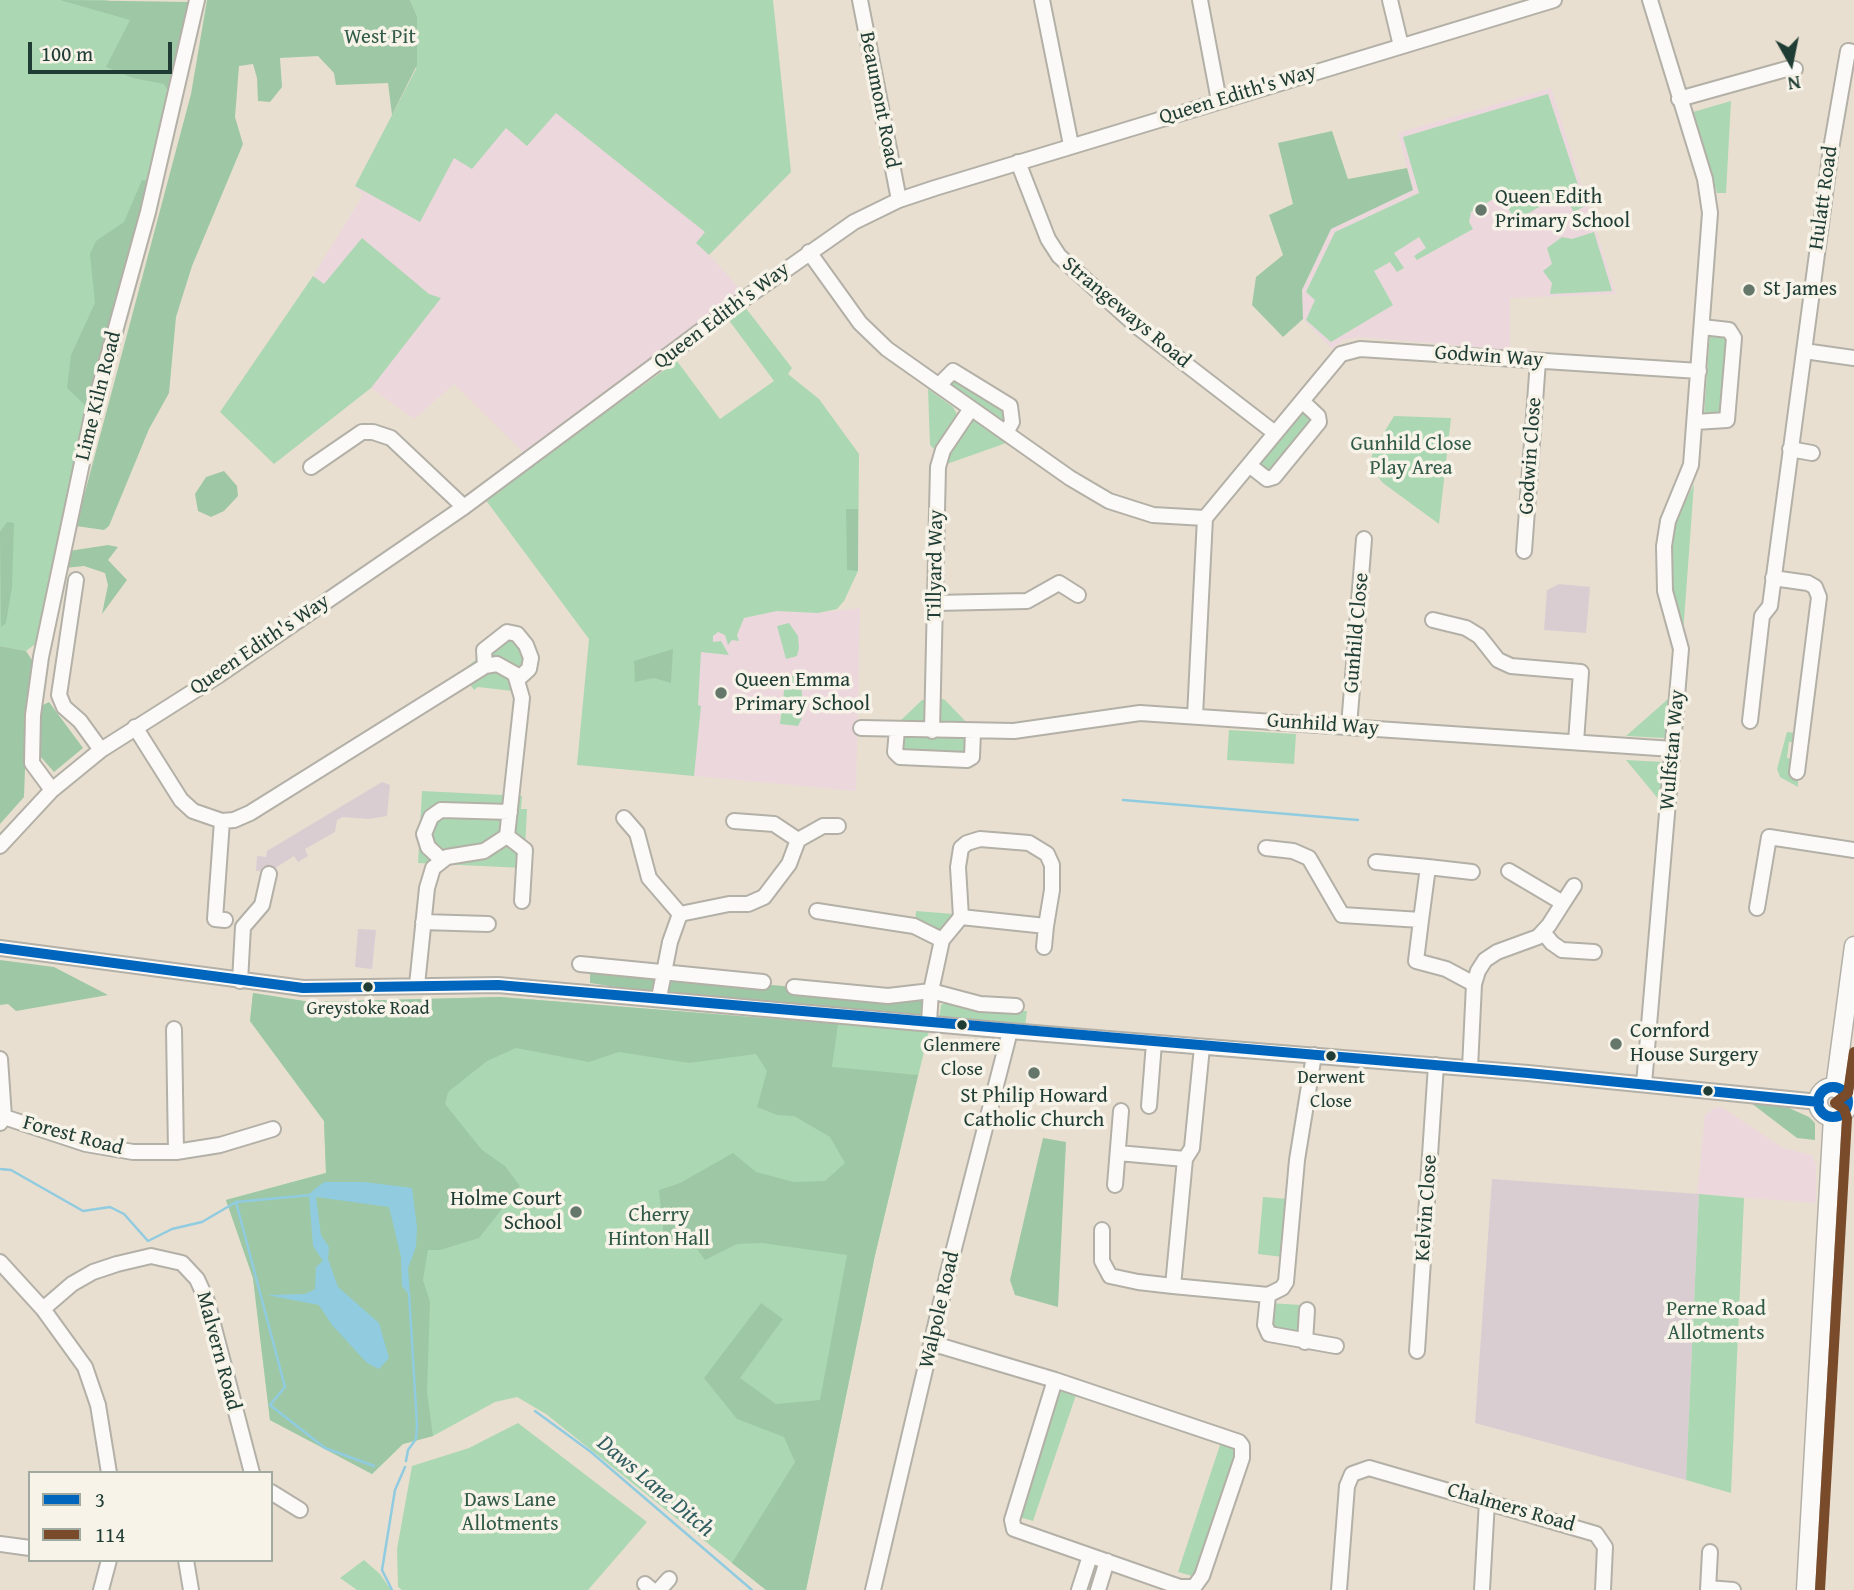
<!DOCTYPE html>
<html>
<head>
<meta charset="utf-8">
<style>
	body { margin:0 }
	#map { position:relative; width:1854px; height:1590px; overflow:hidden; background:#e8dfd1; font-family:"Gentium Book Plus",serif }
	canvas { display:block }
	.legend { position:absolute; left:28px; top:1471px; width:245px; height:91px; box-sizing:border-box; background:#f7f3e8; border:2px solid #a1aaa0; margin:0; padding:9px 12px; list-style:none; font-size:21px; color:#1f3d34 }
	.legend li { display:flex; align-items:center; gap:14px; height:35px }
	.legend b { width:35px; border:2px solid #a1aaa0 }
	.north { position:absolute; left:1756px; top:28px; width:70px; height:70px; -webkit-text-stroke:5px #f7f3e8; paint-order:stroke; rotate:171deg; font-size:19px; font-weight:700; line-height:28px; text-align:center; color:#1f3d34 }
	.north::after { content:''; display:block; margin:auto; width:24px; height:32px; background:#1f3d34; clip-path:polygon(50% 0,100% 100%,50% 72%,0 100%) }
	.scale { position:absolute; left:28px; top:42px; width:144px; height:32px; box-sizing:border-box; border:4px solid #1f3d34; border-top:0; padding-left:9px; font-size:21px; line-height:24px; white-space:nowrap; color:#1f3d34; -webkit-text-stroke:5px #f7f3e8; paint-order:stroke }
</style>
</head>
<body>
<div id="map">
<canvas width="1854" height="1590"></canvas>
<ul class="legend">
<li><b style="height:9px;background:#0065bd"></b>3</li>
<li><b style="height:9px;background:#7a4b2a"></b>114</li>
</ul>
<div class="north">N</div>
<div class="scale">100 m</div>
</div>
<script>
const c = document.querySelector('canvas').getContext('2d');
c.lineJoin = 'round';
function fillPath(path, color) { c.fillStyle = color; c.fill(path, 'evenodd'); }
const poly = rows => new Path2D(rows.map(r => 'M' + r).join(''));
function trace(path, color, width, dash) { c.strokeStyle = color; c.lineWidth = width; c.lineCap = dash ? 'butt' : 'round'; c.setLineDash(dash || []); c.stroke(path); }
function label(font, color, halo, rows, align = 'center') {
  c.font = font + ' "Gentium Book Plus",serif'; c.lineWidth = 7; c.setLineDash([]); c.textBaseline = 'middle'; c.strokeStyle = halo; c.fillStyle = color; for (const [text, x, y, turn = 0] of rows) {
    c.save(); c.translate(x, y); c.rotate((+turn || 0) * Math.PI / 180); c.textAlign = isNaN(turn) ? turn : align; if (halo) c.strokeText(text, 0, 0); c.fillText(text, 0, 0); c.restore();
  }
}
fillPath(poly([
	[410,0,773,0,791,172,709,255,742,291,523,452,454,384,414,419,371,388,274,464,220,412,313,276,363,195,355,186,416,68,417,16],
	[1551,88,1616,294,1510,298,1510,350,1359,337,1343,340,1332,349,1303,319,1302,290,1331,229,1413,190,1398,133],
	[860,608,856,791,577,765,587,663,743,618,777,611,818,613],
	[1716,1107,1723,1108,1783,1148,1812,1155,1816,1165,1816,1203,1697,1194,1705,1115]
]), '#ecd7dd');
fillPath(poly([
	[1559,584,1590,587,1586,633,1544,630,1547,590],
	[382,782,390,785,387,816,369,819,343,817,337,820,335,832,305,849,308,856,298,862,294,856,269,872,256,871,257,856,266,857,267,851],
	[358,929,376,930,372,969,355,967],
	[1492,1179,1699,1194,1686,1480,1475,1423]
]), '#d9cdd2');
fillPath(poly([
	[0,0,105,0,186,20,38,642,26,651,0,646],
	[410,0,773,0,791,172,709,255,696,243,705,232,556,113,527,146,506,128,472,169,454,158,420,222,355,186,416,69,417,16],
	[1548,94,1585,206,1574,212,1564,196,1554,202,1552,199,1516,221,1500,195,1471,212,1469,222,1473,229,1417,260,1414,256,1426,248,1419,237,1394,253,1404,268,1397,272,1390,262,1374,271,1393,305,1331,342,1306,320,1315,300,1306,292,1335,232,1419,193,1403,137],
	[1731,101,1726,193,1717,193,1693,112],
	[1594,232,1612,291,1550,294,1552,283,1543,271,1552,264,1547,248,1562,237,1572,239],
	[362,238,429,294,441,298,371,388,274,464,220,412,313,276,324,284],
	[745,307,792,368,788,374,819,399,859,454,858,571,844,601,837,609,818,613,777,611,744,618,737,635,739,641,732,640,728,645,725,635,718,632,713,636,713,642,721,641,729,655,701,652,698,705,701,706,694,776,577,765,589,639,485,499,677,361,720,419,774,381,728,319],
	[1710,331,1729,334,1723,418,1704,417],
	[952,375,1003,406,1010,416,1005,425,945,383],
	[928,389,953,407,957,414,934,449,930,445],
	[1306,404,1318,416,1275,477,1253,469],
	[1394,416,1451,418,1439,524,1383,483,1370,467,1373,451],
	[976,420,1009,442,947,464,948,454,968,421],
	[1694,484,1683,634,1670,594,1669,555,1675,522],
	[789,623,798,636,799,648,797,656,786,659,777,626],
	[508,635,528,654,513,691,478,687,474,690,469,683,474,680,464,669],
	[786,675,798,676,801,682,802,696,795,709,796,716,802,718,798,726,780,724],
	[944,699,972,728,972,756,900,756,898,723,922,700],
	[1668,699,1665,738,1626,736],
	[1229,730,1296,734,1294,764,1227,760],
	[1787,732,1797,733,1796,742,1789,742,1787,758,1798,760,1798,787,1780,777,1777,769],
	[1626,760,1663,762,1660,801],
	[422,791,522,796,521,809,527,809,524,868,418,863],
	[916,911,954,914,953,919,940,932,915,922],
	[253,993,310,1002,500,997,929,1031,875,1255,806,1590,766,1590,546,1414,517,1397,495,1402,433,1436,403,1444,372,1474,270,1420,253,1278,226,1200,326,1173,324,1121,250,1021],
	[951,999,1000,1011,1027,1011,1025,1027,939,1019,941,1005],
	[1699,1194,1744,1198,1731,1493,1686,1480],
	[1263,1197,1288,1199,1283,1257,1258,1254],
	[1269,1303,1301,1305,1298,1330,1274,1332,1267,1321],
	[1057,1389,1076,1395,1033,1521,1016,1516],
	[518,1423,647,1522,588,1590,402,1590,398,1587,397,1549,412,1466,469,1448],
	[1221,1442,1240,1450,1199,1578,1178,1572],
	[364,1560,380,1574,391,1590,357,1590,340,1578]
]), '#abd8b2');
fillPath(poly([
	[60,0,191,2,170,94,164,84,133,78,106,67,130,20],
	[207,0,410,0,417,16,417,65,392,115,388,83,336,85,334,73,318,56,280,58,282,87,270,102,258,101,257,78,253,64,239,66,235,117,243,144,192,266,176,317,169,393,149,429,109,526,104,530,76,526,191,94],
	[1332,131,1348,179,1407,168,1413,190,1331,229,1302,290,1303,319,1283,337,1252,305,1256,277,1283,255,1269,215,1293,204,1278,143],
	[142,180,150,181,90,410,67,388,71,355,95,303,90,254,96,241,124,222],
	[224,471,237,486,238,496,224,511,211,517,198,511,195,494,206,477],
	[846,509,858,509,858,571,847,570],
	[7,522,14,523,12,587,6,623,1,627,0,532],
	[108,545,118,547,108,560,127,580,102,614,108,585,105,573,84,566,65,568,69,551],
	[0,646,26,651,36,666,27,714,24,797,0,824],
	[673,649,671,683,654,678,635,682,634,661],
	[49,702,83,748,54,772,40,756,41,706],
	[0,960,54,967,108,995,16,1011,8,1004,0,1005],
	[590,968,922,999,925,1007,920,1016,668,995,590,983],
	[253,993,310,1002,500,997,838,1024,832,1067,918,1075,875,1255,806,1590,766,1590,732,1563,795,1462,784,1437,737,1419,704,1378,761,1303,783,1319,740,1378,776,1404,820,1400,847,1255,762,1243,737,1244,705,1260,692,1242,664,1238,659,1190,680,1183,733,1153,756,1172,794,1182,825,1181,845,1163,830,1137,794,1116,777,1115,757,1107,767,1071,756,1054,689,1063,619,1052,589,1062,516,1048,487,1061,448,1092,445,1104,482,1150,505,1166,520,1186,479,1238,440,1250,428,1250,423,1280,430,1302,427,1392,433,1436,403,1444,372,1474,270,1420,253,1278,226,1200,326,1173,324,1121,250,1021],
	[1751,1103,1789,1108,1809,1117,1815,1123,1815,1140,1797,1138],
	[1043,1138,1066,1142,1058,1307,1015,1295,1010,1280]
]), '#9ec8a5');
fillPath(poly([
	[324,1182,365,1182,412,1188,417,1227,416,1247,408,1268,410,1296,402,1286,401,1257,389,1207,316,1197,321,1235,329,1247,328,1259,338,1287,379,1323,389,1358,379,1369,367,1363,332,1325,319,1305,267,1295,305,1294,315,1289,316,1267,323,1261,313,1246,309,1194]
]), '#90cbe0');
trace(poly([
	[1123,800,1358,820],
	[0,1169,11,1170,83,1211,110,1207,124,1214,148,1241,172,1229,202,1222,236,1202,311,1195],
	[236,1202,285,1387,270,1405,325,1448,374,1466],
	[535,1411,591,1452,752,1590],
	[406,1461,408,1450,416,1439,417,1425,409,1293],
	[392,1590,382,1570,395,1490,405,1467]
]), '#90cbe0', 2.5);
const minor = poly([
	[860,0,899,200],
	[1042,0,1071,145],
	[1200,0,1219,101],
	[1390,0,1401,46],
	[1679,99,1790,68,1795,69],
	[1018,162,1048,239,1059,256,1139,328,1275,433],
	[809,252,860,323,887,349,1070,478,1109,501,1153,515,1205,518],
	[1804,351,1854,358],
	[939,385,953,371,1010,406,1012,422,1006,433],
	[1695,422,1727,420,1734,338,1729,330,1702,327],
	[1790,449,1812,453],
	[1249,465,1267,479,1274,477,1319,422,1318,416,1302,401],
	[311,467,362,432,373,432,391,438,464,507],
	[1524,551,1538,361],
	[1773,578,1808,583,1815,587,1819,597,1797,772],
	[76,580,59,695,64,707,80,721,101,750],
	[935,603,1027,601,1059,583,1078,595],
	[1433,620,1466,628,1479,636,1498,660,1511,666,1581,672,1576,742],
	[485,666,484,650,507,632,517,634,526,645,531,658,529,669,518,679],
	[1195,716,1205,518,1341,354,1360,349,1699,371],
	[1750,721,1762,616,1770,606,1831,149,1848,51,1854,52],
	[1349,726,1364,539],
	[135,727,181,800,193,811,222,821,234,820,250,813,485,666,497,664,515,674,522,698,507,836,484,851,447,857,433,868,427,888,417,985],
	[861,728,1014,731,1140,713,1673,749],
	[897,730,895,752,900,757,967,760,972,757,973,732],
	[932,731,938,467,943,450,970,410],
	[52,790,32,763,33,715,41,657,93,411,148,212,197,0],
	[624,818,637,833,649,878,680,914],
	[222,821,215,919,225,920],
	[734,821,774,824,798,840],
	[507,836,525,850,522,901],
	[0,846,52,790,101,750,216,677,464,507,737,304,854,222,899,200,935,188,1554,0],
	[1266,848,1293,851,1309,858,1342,915,1421,920,1416,961,1446,969,1474,984],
	[442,860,428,847,424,834,431,817,441,810,510,812],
	[1376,862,1428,867,1421,920],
	[1428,867,1472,872],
	[1563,903,1574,886],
	[1757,908,1769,837,1854,850],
	[817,911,914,926,942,940],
	[423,922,488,924],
	[1543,932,1552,943,1562,950,1594,952],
	[1044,947,1046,926],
	[0,948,303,988,498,985,1010,1031,1528,1073,1819,1102],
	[580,964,763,982],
	[240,981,243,927,262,905,269,874],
	[794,987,888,996,931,991,980,1004,1016,1006],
	[659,998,670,942,680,914,729,904,748,904,764,897,789,864,798,840,823,826,838,826],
	[929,1022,931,991,942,940,961,917,958,867,961,848,967,843,980,839,1029,843,1047,854,1052,865,1052,890,1046,926,961,917],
	[174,1029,176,1152],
	[1202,1047,1192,1148,1185,1159,1173,1286,1268,1295,1282,1288,1286,1282,1297,1160,1314,1055],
	[0,1059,4,1117],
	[1470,1068,1474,984,1478,971,1485,960,1497,952,1538,937,1549,925,1563,903,1509,871],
	[1644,1084,1681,649,1665,591,1664,546,1668,521,1691,465,1710,213,1705,179,1650,0],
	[1848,1101,1854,1101],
	[1149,1106,1154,1043],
	[0,1123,4,1117,86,1144,133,1152,176,1152,220,1145,273,1129],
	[1118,1153,1185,1159],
	[1115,1185,1121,1111],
	[1102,1230,1102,1261,1110,1276,1138,1282,1173,1286],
	[0,1262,43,1309,85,1367,98,1405,109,1473],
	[1268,1295,1265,1325,1269,1334,1336,1346],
	[43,1309,72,1284,93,1272,117,1264,151,1256,182,1263,197,1279,207,1301,252,1473],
	[1305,1342,1307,1310],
	[934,1344,1055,1380,1239,1442,1242,1446,1242,1458,1202,1576,1194,1587,1180,1587,1014,1529,1012,1520,1055,1380],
	[1417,1351,1436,1065],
	[271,1492,300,1510],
	[0,1544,30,1548],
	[186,1560,191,1590],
	[645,1584,652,1590],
	[1708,1588,1733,1590],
	[101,1590,109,1560],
	[659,1590,669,1579],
	[873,1590,949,1268,1010,1031],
	[1079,1590,1090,1556],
	[1098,1590,1107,1561],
	[1339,1590,1347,1486,1352,1474,1369,1468,1596,1534,1605,1547,1603,1590],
	[1482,1590,1487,1501],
	[1708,1590,1710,1552]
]);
const major = poly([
	'1818 1102a15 15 0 1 1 30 0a15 15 0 1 1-30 0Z',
	[1835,1088,1854,946],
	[1806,1590,1833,1117]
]);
trace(minor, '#b3b0a7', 18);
trace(major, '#b3b0a7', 21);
trace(minor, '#fcfaf8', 14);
trace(major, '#fcfaf8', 18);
trace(poly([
	[0,948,303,988,498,985,1528,1073,1819,1102],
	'1818 1102a15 15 0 1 1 30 0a15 15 0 1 1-30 0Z'
]), '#0065bd', 10);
trace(poly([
	[1820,1590,1847,1118,1844,1109,1835,1103,1848,1093,1854,1052]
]), '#7a4b2a', 10);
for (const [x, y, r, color] of [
	[1481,210,7,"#65766b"],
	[1749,290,7,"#65766b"],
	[721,693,7,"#65766b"],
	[368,987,6,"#1f3d34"],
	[962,1025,6,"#1f3d34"],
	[1616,1044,7,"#65766b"],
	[1331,1056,6,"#1f3d34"],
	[1034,1073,7,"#65766b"],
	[1708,1091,6,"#1f3d34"],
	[576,1212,7,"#65766b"]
]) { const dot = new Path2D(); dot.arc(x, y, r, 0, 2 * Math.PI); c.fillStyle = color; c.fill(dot); trace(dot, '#f7f3e8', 2.5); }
label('19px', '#1f3d34', '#f7f3e8', [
	["Greystoke Road",368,1009],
	["Glenmere",962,1046],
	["Close",962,1070],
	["Derwent",1331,1078],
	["Close",1331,1102]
]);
label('21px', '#315b48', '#f7f3e8', [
	["West Pit",380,38],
	["Gunhild Close",1411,445],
	["Play Area",1411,469],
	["Cherry",659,1216],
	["Hinton Hall",659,1240],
	["Perne Road",1716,1310],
	["Allotments",1716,1334],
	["Daws Lane",510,1501],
	["Allotments",510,1525]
]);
label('21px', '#1f3d34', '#f7f3e8', [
	["Queen Edith's Way",1238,95,-17],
	["Beaumont Road",879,100,79],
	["Hulatt Road",1824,198,-82],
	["Strangeways Road",1126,313,40],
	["Queen Edith's Way",722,316,-37],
	["Godwin Way",1489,357,4],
	["Lime Kiln Road",99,396,-76],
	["Godwin Close",1531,456,-86],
	["Tillyard Way",936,565,-89],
	["Gunhild Close",1357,633,-85],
	["Queen Edith's Way",260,645,-34],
	["Gunhild Way",1323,725,4],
	["Wulfstan Way",1673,750,-85],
	["Forest Road",73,1136,15],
	["Kelvin Close",1427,1208,-86],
	["Walpole Road",940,1310,-77],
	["Malvern Road",218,1351,75],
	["Chalmers Road",1511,1508,16]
]);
label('21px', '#1f3d34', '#f7f3e8', [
	["Queen Edith",1495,198],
	["Primary School",1495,222],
	["St James",1763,290],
	["Queen Emma",735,681],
	["Primary School",735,705],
	["Cornford",1630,1032],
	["House Surgery",1630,1056],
	["St Philip Howard",1034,1097,"center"],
	["Catholic Church",1034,1121,"center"],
	["Holme Court",562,1200,"right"],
	["School",562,1224,"right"]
], 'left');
label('italic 23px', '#325e61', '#f7f3e8', [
	["Daws Lane Ditch",655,1487,40]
]);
</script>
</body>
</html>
